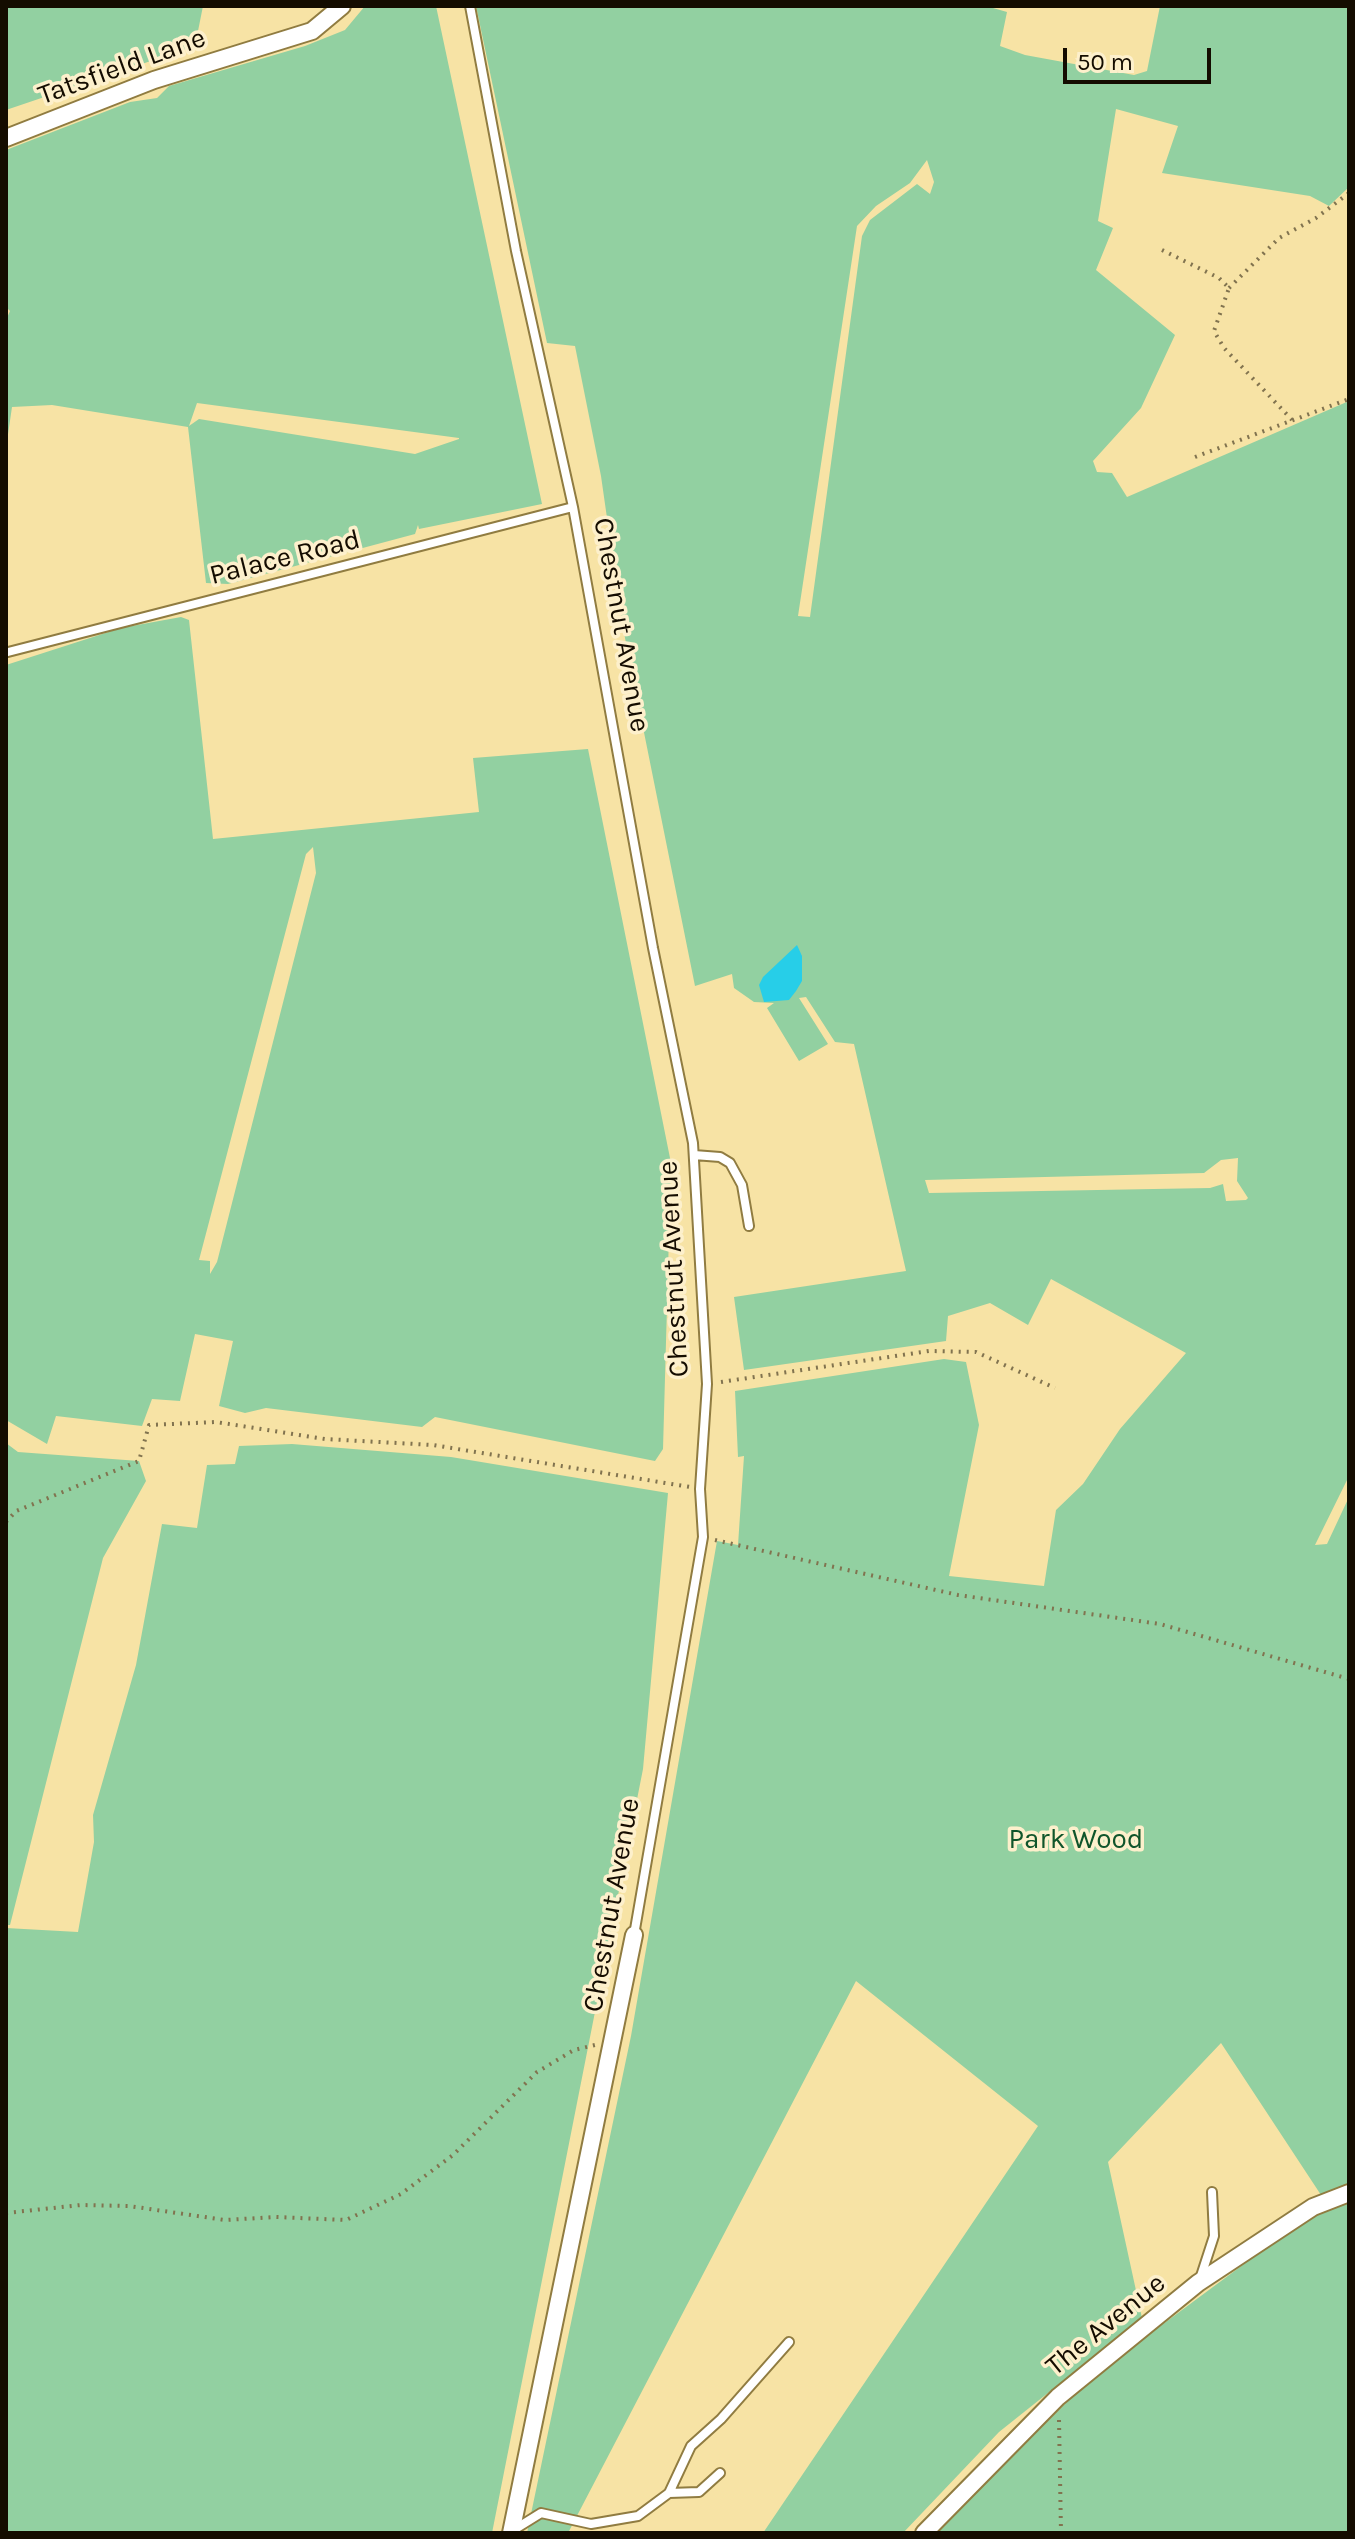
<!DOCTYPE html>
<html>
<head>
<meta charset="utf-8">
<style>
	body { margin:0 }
	#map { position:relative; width:1355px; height:2539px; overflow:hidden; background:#f7e3a5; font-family:Karla,sans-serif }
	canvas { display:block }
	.frame { position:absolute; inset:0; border:8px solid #140c00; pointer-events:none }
	.scale { position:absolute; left:1063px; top:48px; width:148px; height:36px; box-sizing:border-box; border:4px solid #140c00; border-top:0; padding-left:10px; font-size:24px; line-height:28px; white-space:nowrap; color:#140c00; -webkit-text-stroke:6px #fdf0cc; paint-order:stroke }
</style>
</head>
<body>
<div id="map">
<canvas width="1355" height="2539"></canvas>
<div class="frame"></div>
<div class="scale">50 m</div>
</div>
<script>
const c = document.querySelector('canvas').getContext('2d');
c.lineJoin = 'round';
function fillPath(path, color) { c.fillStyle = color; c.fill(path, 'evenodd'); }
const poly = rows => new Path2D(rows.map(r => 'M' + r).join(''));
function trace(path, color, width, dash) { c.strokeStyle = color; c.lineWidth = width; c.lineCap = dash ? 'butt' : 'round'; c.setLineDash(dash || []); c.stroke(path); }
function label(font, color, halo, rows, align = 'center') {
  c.font = font + ' Karla,sans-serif'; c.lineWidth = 7; c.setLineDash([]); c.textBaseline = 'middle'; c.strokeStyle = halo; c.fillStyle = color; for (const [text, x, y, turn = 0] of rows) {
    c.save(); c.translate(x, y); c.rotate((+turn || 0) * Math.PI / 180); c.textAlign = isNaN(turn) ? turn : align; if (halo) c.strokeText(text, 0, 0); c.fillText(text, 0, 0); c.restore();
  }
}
fillPath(poly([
	[6,6,203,6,195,46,6,110],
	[365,6,436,6,542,504,419,529,418,525,415,534,228,584,206,583,188,427,52,405,12,407,6,448,6,320,10,311,6,307,6,150,130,102,157,98,169,86,305,46,345,30],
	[197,403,459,438,459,439,415,454,199,419,189,426],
	[476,6,986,6,1007,12,1000,46,1025,55,1134,75,1147,71,1160,6,1349,6,1349,187,1329,206,1310,196,1162,173,1178,126,1116,109,1098,221,1113,228,1096,270,1175,335,1141,408,1093,461,1097,472,1112,473,1127,497,1349,401,1349,1476,1315,1545,1327,1544,1349,1497,1349,2184,1321,2195,1221,2043,1108,2162,1142,2318,999,2432,903,2533,763,2533,1038,2126,856,1981,568,2533,527,2533,631,2036,717,1541,738,1545,744,1456,738,1457,735,1391,944,1359,966,1362,979,1425,949,1576,1044,1586,1056,1510,1083,1484,1120,1429,1186,1353,1051,1279,1028,1325,990,1303,948,1316,946,1341,744,1370,734,1297,906,1271,854,1044,835,1042,806,997,799,998,828,1044,799,1061,767,1008,774,1003,754,1002,734,988,732,974,695,986,622,623,601,476,575,346,547,343],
	[927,160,934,182,930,194,917,184,870,220,862,236,810,617,798,616,857,226,876,206,910,183],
	[1238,1158,1237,1181,1248,1198,1246,1200,1226,1201,1223,1184,1210,1188,929,1193,925,1180,1204,1173,1221,1160],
	[181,617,189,620,213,839,479,812,473,758,588,749,671,1163,663,1449,655,1461,435,1417,422,1427,266,1408,245,1413,219,1406,233,1341,195,1334,180,1401,152,1399,142,1426,56,1416,47,1444,6,1420,6,665,121,628],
	[313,847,316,873,217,1262,210,1274,210,1261,199,1260,306,854],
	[6,1443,18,1452,139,1461,146,1481,103,1558,10,1925,6,1925],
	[292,1444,451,1457,668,1493,643,1769,492,2533,6,2533,6,1928,78,1932,94,1842,93,1815,136,1665,162,1524,197,1528,207,1465,235,1464,239,1446],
	[1349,2202,1349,2533,935,2533,1093,2376,1306,2218]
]), '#92d0a1');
fillPath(poly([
	[797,945,802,956,802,981,796,991,789,1000,764,1002,759,985,763,977]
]), '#27cee8');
const lane = poly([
	[470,6,516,251,573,507,653,948,693,1143,707,1384,700,1489,703,1537,634,1935],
	[8,652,573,507],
	[694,1155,720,1157,730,1163,742,1185,749,1226],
	[1200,2279,1214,2236,1212,2192],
	[669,2493,699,2492,720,2473],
	[512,2531,541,2513,591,2524,638,2516,669,2493,691,2446,721,2419,789,2342]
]);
const street = poly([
	[6,138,154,80,312,31,342,6],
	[511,2533,634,1935],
	[924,2533,1058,2397,1198,2283,1313,2207,1349,2193]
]);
trace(lane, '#907c41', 12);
trace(street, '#907c41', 20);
trace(poly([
	[1162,250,1219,278,1229,288,1214,331,1224,348,1294,422],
	[1229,288,1279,238,1316,218,1349,193],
	[1195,457,1349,399],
	[721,1382,929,1351,976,1352,1055,1388],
	[6,1522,16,1511,139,1461,149,1425,216,1422,325,1439,433,1445,690,1487],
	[715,1540,958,1595,1160,1624,1349,1679],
	[6,2213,81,2205,129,2206,225,2220,276,2217,346,2220,401,2194,453,2155,537,2072,574,2050,595,2045],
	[1059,2420,1061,2533]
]), '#81734f', 4, [2, 6]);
trace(lane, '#fff', 8);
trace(street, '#fff', 16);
label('28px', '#140c00', '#fdf0cc', [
	["Tatsfield Lane",122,67,-20],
	["Palace Road",285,558,-14],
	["Chestnut Avenue",621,625,80],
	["Chestnut Avenue",674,1269,-93],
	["Chestnut Avenue",612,1905,-80],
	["The Avenue",1106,2325,-39]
]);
label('28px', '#10552b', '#fdf0cc', [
	["Park Wood",1076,1840]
]);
</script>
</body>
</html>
